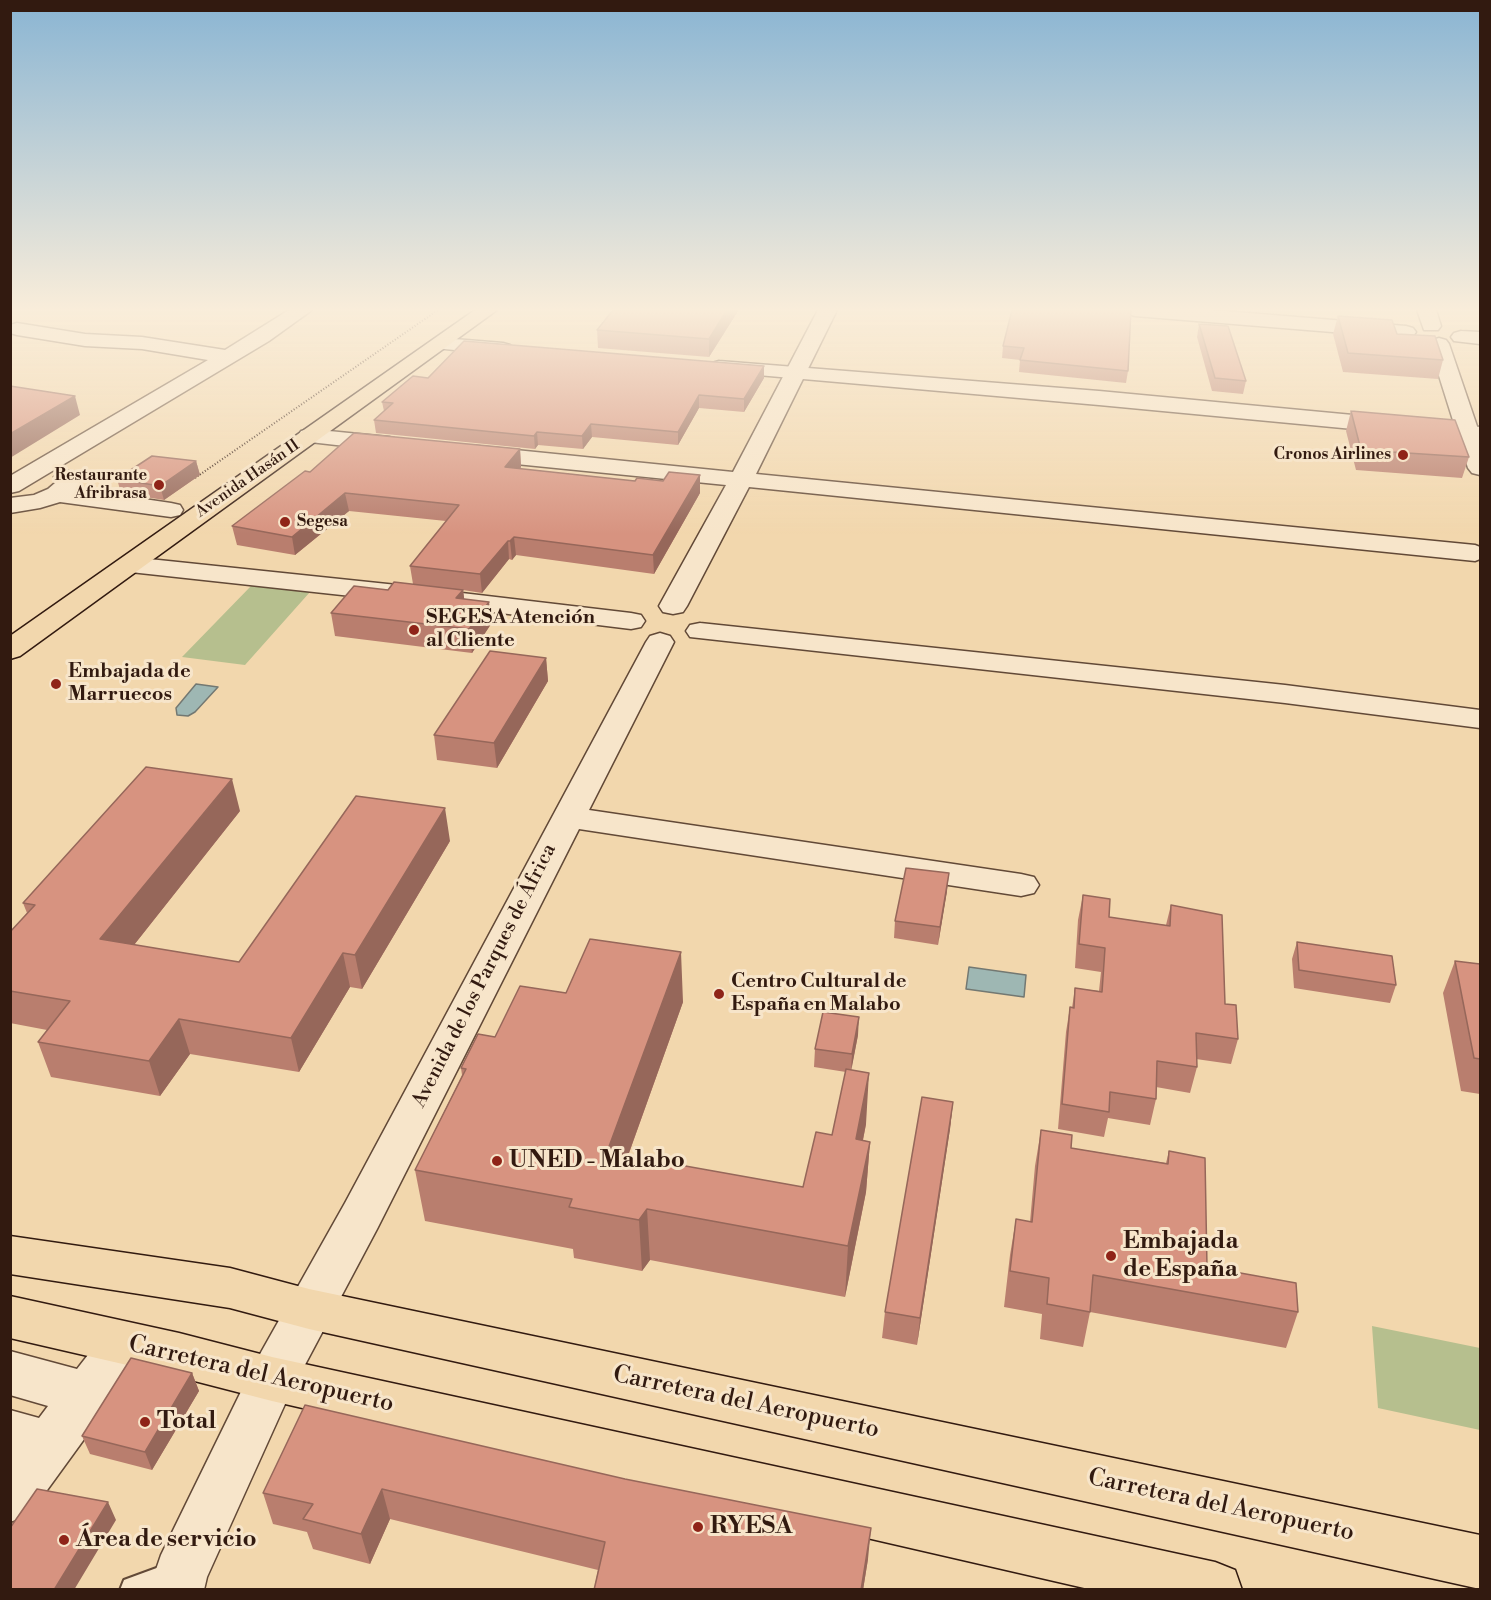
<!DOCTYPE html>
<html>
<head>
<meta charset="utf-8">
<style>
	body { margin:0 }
	#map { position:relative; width:1491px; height:1600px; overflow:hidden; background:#f2d7ad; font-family:"Libre Bodoni",serif }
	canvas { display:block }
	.frame { position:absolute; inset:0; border:12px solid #321a10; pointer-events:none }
</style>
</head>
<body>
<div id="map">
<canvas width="1491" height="1600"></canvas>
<div class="frame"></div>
</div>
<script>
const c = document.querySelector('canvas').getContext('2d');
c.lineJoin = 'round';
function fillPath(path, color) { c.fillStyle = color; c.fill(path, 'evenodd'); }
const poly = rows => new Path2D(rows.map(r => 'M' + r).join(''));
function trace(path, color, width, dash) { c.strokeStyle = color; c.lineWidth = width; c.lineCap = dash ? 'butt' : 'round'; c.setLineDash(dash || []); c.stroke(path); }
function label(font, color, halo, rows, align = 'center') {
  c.font = font + ' "Libre Bodoni",serif'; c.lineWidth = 6; c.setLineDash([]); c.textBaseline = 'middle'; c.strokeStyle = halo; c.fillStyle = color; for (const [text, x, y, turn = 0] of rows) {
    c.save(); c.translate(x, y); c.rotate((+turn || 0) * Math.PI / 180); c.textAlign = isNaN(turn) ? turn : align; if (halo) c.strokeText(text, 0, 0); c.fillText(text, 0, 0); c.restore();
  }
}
fillPath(poly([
	[251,586,310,592,245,665,182,657],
	[1372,1326,1480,1348,1480,1430,1378,1408]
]), '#b6bf8e');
const water = poly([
	[196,684,218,687,195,712,188,716,177,715,176,708,196,684],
	[969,967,1026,975,1024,997,966,989,969,967]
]);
fillPath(water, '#9eb7b3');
trace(water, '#737872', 1.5);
const service = poly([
	[173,1562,183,1566,187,1576,183,1586,174,1590,120,1590,124,1580,173,1562]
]);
const minor = poly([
	[289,310,312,310,269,341,19,491,10,493,10,476,208,360,142,349,85,346,17,335,10,333,10,325,17,323,85,334,142,337,225,350,289,310],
	[818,310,837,310,756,474,1475,545,1480,547,1480,559,1475,561,749,487,687,606,683,612,673,614,663,612,659,606,726,485,476,460,468,458,464,453,468,448,476,446,733,472,818,310],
	[1126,310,1212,310,1406,326,1413,328,1416,332,1413,336,1406,338,1135,316,1128,314,1126,310],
	[1417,310,1436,310,1441,326,1438,330,1424,330,1417,310],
	[1461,331,1480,332,1480,344,1454,341,1451,337,1454,333,1461,331],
	[1439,338,1446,340,1449,344,1480,435,1480,475,1472,473,1468,468,1429,344,1432,340,1439,338],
	[309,429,389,437,397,439,400,444,397,449,389,451,301,441,298,436,301,431,309,429],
	[66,470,74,472,78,477,79,485,76,489,171,503,180,505,183,510,180,515,171,517,60,502,40,508,10,513,10,498,34,495,48,489,55,483,54,477,58,472,66,470],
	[130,557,397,585,407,587,411,593,407,599,397,601,121,571,117,565,121,559,130,557],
	[445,591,631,613,641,615,645,621,641,627,631,629,435,605,431,599,435,593,445,591],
	[700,623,1285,685,1480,710,1480,728,1285,703,690,637,686,631,690,625,700,623],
	[660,633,670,636,674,642,589,810,1021,874,1034,877,1039,885,1034,893,1021,896,579,829,377,1229,290,1393,207,1577,204,1590,149,1590,161,1555,255,1363,345,1203,646,642,650,636,660,633],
	[126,1322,143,1328,150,1343,143,1358,29,1515,10,1522,10,1410,39,1418,48,1406,10,1395,10,1351,77,1369,109,1328,126,1322]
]);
const tertiary = poly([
	[442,338,503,343,510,345,513,349,510,353,503,355,435,348,432,344,435,340,442,338],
	[719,361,1099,391,1480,427,1480,441,1099,405,712,371,709,367,712,363,719,361]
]);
const primary = poly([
	[475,310,497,310,20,656,10,659,10,636,475,310],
	[10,1236,230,1268,309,1289,1480,1535,1480,1589,309,1329,230,1308,10,1274,10,1236],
	[10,1296,179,1333,272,1357,1215,1562,1235,1570,1242,1590,1093,1590,272,1401,179,1377,10,1338,10,1296]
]);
trace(service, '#624937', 4);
trace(minor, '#624937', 3);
trace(tertiary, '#624937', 3);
trace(primary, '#321a10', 3);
trace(poly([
	[195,478,438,310]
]), '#321a10', 2, [1, 2]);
fillPath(service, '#f7e5ca');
fillPath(minor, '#f7e5ca');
fillPath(tertiary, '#f7e5ca');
fillPath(primary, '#f2d7ad');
fillPath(poly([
	[613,310,738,310,738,311,709,357,598,348,597,330],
	[1012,310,1128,371,1126,383,1019,372,1020,360,1002,358,1003,346],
	[1338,316,1397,334,1443,360,1438,379,1343,372,1333,334],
	[1199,324,1246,381,1243,394,1212,391,1197,337],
	[428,378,764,378,744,412,699,408,678,445,592,437,583,449,538,445,535,449,376,433,374,420,384,411,382,402],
	[1351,411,1469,457,1462,478,1356,470,1346,431],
	[520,449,521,467,520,469,700,493,654,574,516,555,512,560,509,559,482,593,463,590,464,599,489,602,491,624,472,653,335,636,331,613,388,590,413,584,410,566,446,521,349,511,295,555,237,545,232,526,310,472],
	[196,461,200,475,164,500,121,493,117,479],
	[546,658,548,681,497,768,437,760,434,735],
	[240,811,134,945,239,962,450,841,362,989,350,987,299,1072,190,1054,160,1096,51,1077,38,1042,47,1030,10,1023,10,932,27,913,23,903],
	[947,891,938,945,894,938,895,921],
	[1083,895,1109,917,1166,925,1171,905,1225,1004,1238,1039,1231,1064,1196,1059,1197,1067,1190,1093,1156,1087,1156,1099,1150,1125,1108,1118,1104,1137,1058,1129,1066,1032,1070,1007,1072,1008,1075,988,1099,991,1101,972,1075,968,1078,920],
	[1297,942,1396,985,1390,1003,1294,988,1292,959],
	[1455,961,1480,964,1480,1094,1461,1091,1443,993],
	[566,993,683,1002,628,1156,803,1187,832,1135,846,1072,814,1067,815,1049,858,1035,851,1070,866,1124,863,1140,870,1142,866,1192,845,1297,650,1260,642,1271,574,1258,573,1249,425,1221,415,1170,462,1075,461,1068,495,1037],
	[953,1102,950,1129,917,1345,882,1338,885,1312],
	[1041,1130,1071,1148,1166,1163,1169,1151,1207,1267,1298,1312,1286,1348,1090,1312,1083,1347,1040,1339,1042,1314,1004,1307,1010,1255,1016,1219,1030,1222,1035,1166],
	[192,1373,199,1391,152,1470,90,1454,82,1436],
	[305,1405,868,1559,863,1590,594,1590,598,1570,390,1519,370,1564,313,1549,307,1532,273,1524,263,1493]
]), '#b97e6e');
fillPath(poly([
	[727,310,738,311,709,357,709,339],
	[764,366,764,378,744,412,744,399],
	[699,395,699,408,678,445,678,432],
	[75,396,80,415,10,458,10,434],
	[591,424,592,437,583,449,582,436],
	[537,432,538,445,535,449,534,436],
	[520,449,521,467,507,485,505,467],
	[196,461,200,475,164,500,160,486],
	[700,475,700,493,654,574,653,555],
	[345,493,349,511,295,555,292,537],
	[514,537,516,555,512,560,510,541],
	[508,541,509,559,482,593,480,574],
	[463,590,466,612,456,598],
	[489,602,491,624,472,653,469,629],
	[546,658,548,681,497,768,494,743],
	[232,779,240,811,111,974,100,939],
	[445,808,450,841,362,989,355,955],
	[949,873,947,891,938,945,940,927],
	[681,952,683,1002,611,1203,607,1152],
	[343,953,350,987,299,1072,291,1038],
	[859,1017,858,1035,851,1072,852,1054],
	[179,1019,190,1054,160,1096,149,1061],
	[869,1073,866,1124,853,1190,856,1139],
	[953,1102,950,1129,917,1345,920,1318],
	[870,1142,866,1192,845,1297,848,1246],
	[647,1209,650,1260,642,1271,639,1220],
	[192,1373,199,1391,152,1470,145,1452],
	[382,1489,390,1519,370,1564,361,1534],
	[108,1502,116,1520,74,1590,54,1590],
	[871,1528,868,1559,863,1590,861,1590]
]), '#96675a');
const building = poly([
	[613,310,727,310,709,339,597,330,613,310],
	[1012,310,1131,310,1128,371,1020,360,1024,348,1003,346,1012,310],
	[1338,316,1392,320,1397,334,1435,336,1443,360,1348,353,1338,316],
	[1199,324,1228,326,1246,381,1215,378,1199,324],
	[464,341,764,366,744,399,699,395,678,432,591,424,582,436,537,432,534,436,374,420,393,403,382,402,413,376,428,378,464,341],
	[10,386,75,396,10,434,10,386],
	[1351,411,1455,420,1469,457,1361,450,1351,411],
	[354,433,520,449,505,467,635,481,637,478,663,481,669,472,700,475,653,555,514,537,510,541,508,541,480,574,410,566,459,505,345,493,292,537,232,526,305,471,310,472,354,433],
	[152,456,196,461,160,486,117,479,152,456],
	[394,582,463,590,456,598,489,602,469,629,331,613,354,586,388,590,394,582],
	[490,651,546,658,494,743,434,735,490,651],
	[146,767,232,779,100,939,239,962,356,796,445,808,355,955,343,953,291,1038,179,1019,149,1061,38,1042,70,1001,10,991,10,932,35,905,23,903,146,767],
	[906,868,949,873,940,927,895,921,906,868],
	[1083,895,1110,899,1109,917,1170,926,1171,905,1222,915,1225,1004,1236,1005,1238,1039,1196,1033,1197,1067,1157,1061,1156,1099,1110,1092,1109,1112,1062,1104,1070,1007,1074,1008,1075,988,1102,992,1105,948,1079,944,1083,895],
	[590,939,681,952,607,1152,803,1187,816,1132,832,1135,846,1069,869,1073,856,1139,870,1142,848,1246,647,1209,639,1220,569,1207,572,1199,415,1170,466,1069,461,1068,478,1034,495,1037,520,986,566,993,590,939],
	[1297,942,1392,956,1396,985,1299,970,1297,942],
	[1455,961,1480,964,1480,1059,1474,1058,1455,961],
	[823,1012,859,1017,852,1054,815,1049,823,1012],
	[922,1097,953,1102,920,1318,885,1312,922,1097],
	[1041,1130,1072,1135,1071,1148,1168,1164,1169,1151,1205,1158,1207,1267,1296,1283,1298,1312,1093,1275,1090,1312,1047,1304,1049,1278,1010,1271,1016,1219,1032,1222,1041,1130],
	[131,1358,192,1373,145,1452,82,1436,131,1358],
	[305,1405,625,1479,871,1528,861,1590,594,1590,605,1542,382,1489,361,1534,303,1519,313,1504,263,1493,305,1405],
	[37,1489,108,1502,54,1590,10,1590,10,1528,37,1489]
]);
fillPath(building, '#d79380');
trace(building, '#96675a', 1.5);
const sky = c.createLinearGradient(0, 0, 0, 534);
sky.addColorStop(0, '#8ab5d3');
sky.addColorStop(0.58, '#f9edda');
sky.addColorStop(1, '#f9edda00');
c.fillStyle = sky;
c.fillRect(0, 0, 1491, 534);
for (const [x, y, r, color] of [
	[1403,455,6,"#8f2418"],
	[159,485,6,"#8f2418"],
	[285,522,6,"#8f2418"],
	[414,630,6,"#8f2418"],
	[56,684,6,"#8f2418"],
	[719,994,6,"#8f2418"],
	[497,1161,6,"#8f2418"],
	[1111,1256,6,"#8f2418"],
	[145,1422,6,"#8f2418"],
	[698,1527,6,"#8f2418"],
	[64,1540,6,"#8f2418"]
]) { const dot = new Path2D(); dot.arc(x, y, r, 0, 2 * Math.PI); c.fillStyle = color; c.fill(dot); trace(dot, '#f7e5ca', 2); }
label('bold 16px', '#321a10', '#f7e5ca', [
	["Cronos Airlines",1391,455],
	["Restaurante",147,476],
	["Afribrasa",147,494],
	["Segesa",297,522,"left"]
], 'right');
label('16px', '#321a10', '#f7e5ca', [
	["Avenida Hasán II",248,479,-35]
]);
label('bold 20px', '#321a10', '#f7e5ca', [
	["SEGESA Atención",426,618],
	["al Cliente",426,641],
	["Embajada de",68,672],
	["Marruecos",68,695],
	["Centro Cultural de",731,982],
	["España en Malabo",731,1005]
], 'left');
label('20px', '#321a10', '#f7e5ca', [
	["Avenida de los Parques de África",485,976,-63]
]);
label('bold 24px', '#321a10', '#f7e5ca', [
	["UNED - Malabo",509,1161],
	["Embajada",1123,1242],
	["de España",1123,1270],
	["Total",157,1422],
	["RYESA",710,1527],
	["Área de servicio",76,1540]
], 'left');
label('24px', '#321a10', '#f7e5ca', [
	["Carretera del Aeropuerto",261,1375,13],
	["Carretera del Aeropuerto",746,1403,12],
	["Carretera del Aeropuerto",1221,1506,12]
]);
</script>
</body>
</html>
